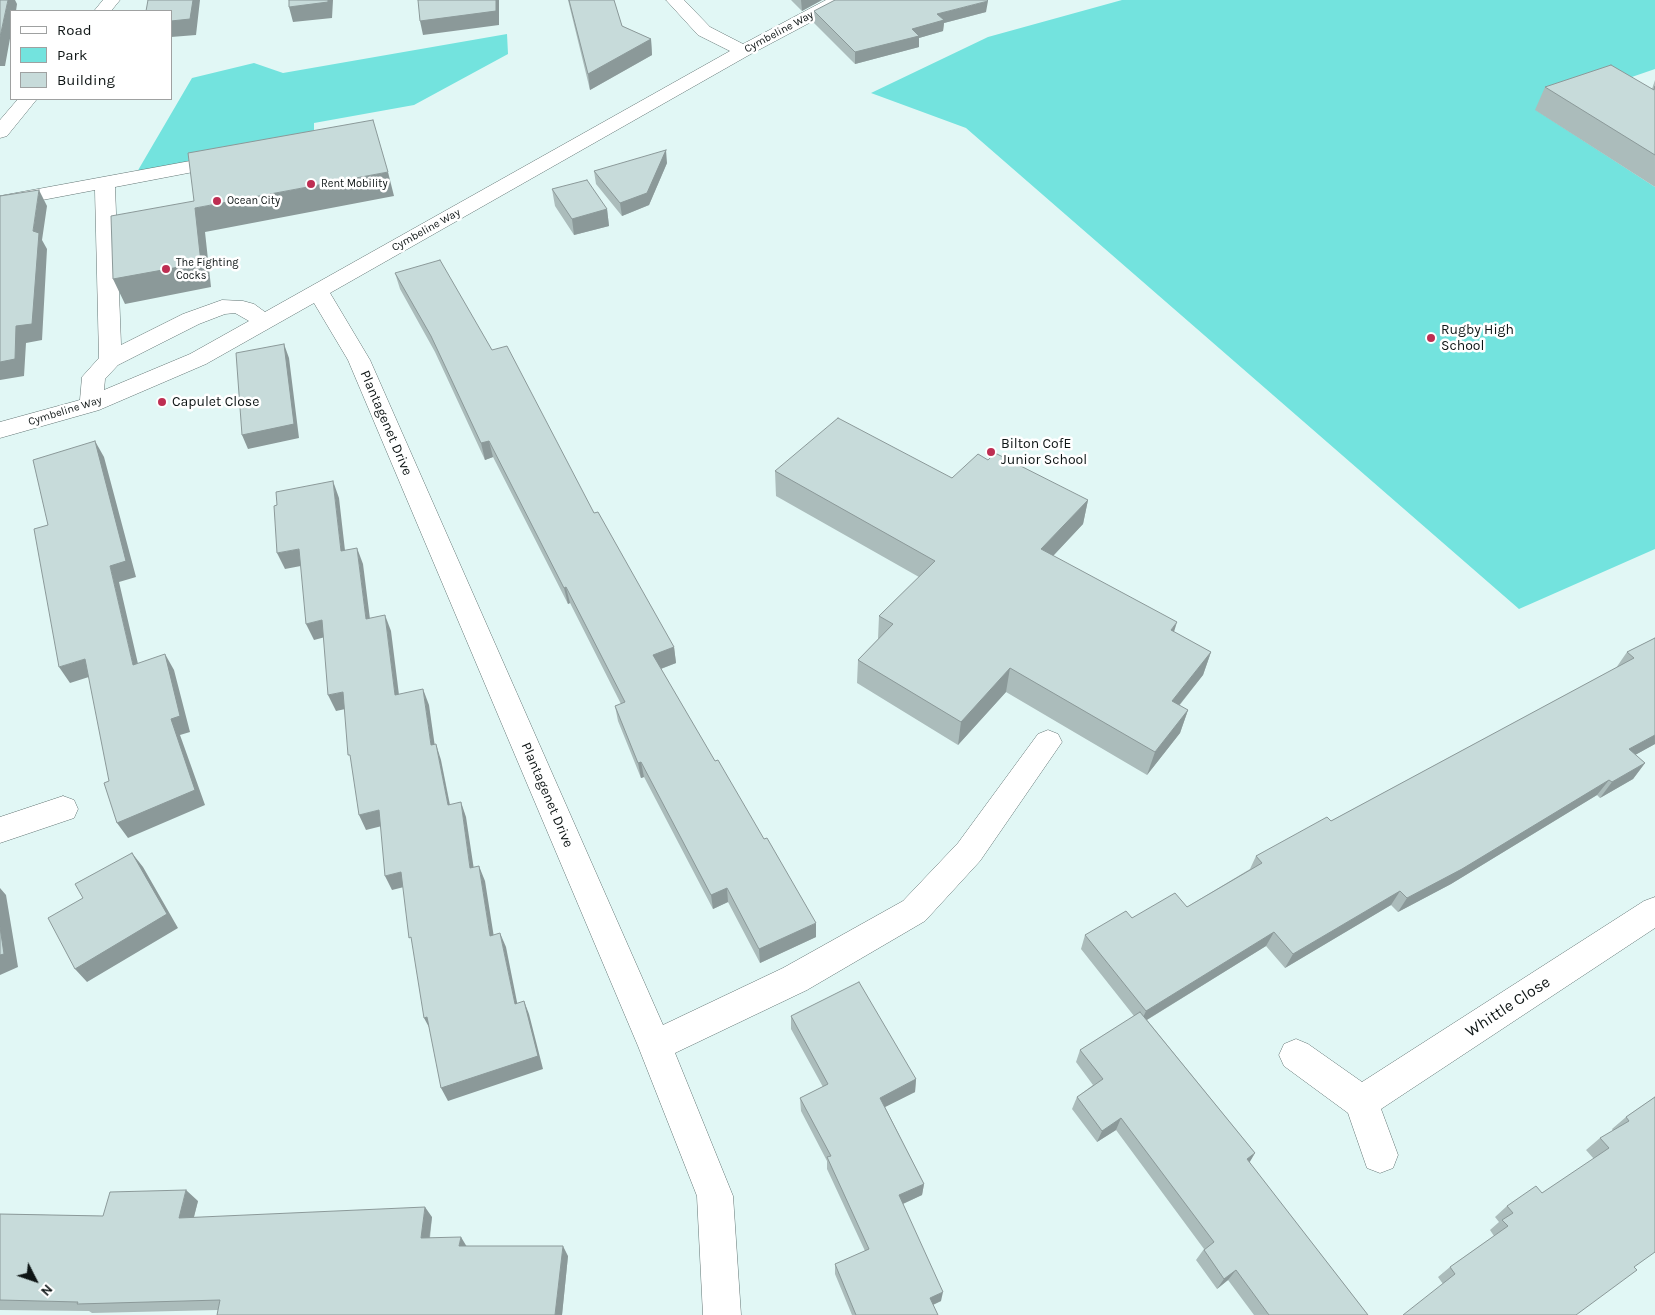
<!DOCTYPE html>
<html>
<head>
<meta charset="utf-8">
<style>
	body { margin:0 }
	#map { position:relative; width:1655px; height:1315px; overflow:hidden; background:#e1f7f5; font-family:Karla,sans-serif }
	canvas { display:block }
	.legend { position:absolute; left:10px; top:10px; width:162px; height:90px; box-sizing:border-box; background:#fff; border:1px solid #9fa1a1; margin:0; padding:6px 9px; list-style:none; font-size:15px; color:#0e1515 }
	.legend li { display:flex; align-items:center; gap:10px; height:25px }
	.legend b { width:25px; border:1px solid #9fa1a1 }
	.north { position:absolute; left:10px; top:1255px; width:50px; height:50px; -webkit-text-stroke:4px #fff; paint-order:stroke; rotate:131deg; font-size:14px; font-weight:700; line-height:20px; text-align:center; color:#0e1515 }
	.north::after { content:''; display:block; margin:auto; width:18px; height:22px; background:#0e1515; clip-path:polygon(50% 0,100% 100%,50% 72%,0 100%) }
</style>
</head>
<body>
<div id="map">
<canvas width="1655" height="1315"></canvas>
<ul class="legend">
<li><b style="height:6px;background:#fff"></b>Road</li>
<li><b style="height:14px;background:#73e3de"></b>Park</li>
<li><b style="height:14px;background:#c7dbda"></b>Building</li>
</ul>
<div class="north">N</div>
</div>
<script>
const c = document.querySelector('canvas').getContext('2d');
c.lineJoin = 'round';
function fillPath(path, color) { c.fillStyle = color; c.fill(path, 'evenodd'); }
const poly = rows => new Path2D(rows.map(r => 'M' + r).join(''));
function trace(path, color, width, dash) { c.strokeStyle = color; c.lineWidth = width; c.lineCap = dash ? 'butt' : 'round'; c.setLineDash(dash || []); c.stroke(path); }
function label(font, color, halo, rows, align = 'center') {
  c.font = font + ' Karla,sans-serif'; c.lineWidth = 5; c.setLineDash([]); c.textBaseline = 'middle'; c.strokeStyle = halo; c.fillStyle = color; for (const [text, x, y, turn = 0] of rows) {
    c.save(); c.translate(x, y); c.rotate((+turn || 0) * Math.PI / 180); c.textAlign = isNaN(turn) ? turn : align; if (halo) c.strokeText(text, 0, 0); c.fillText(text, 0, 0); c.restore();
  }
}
fillPath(poly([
	[1122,0,1655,0,1655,69,1536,110,1655,187,1655,549,1519,609,966,128,871,93,988,37],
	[507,34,508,54,414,105,314,123,314,130,297,142,137,172,192,78,254,63,283,73]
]), '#73e3de');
const minor = poly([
	[103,0,120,0,111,11,94,11,103,0],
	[666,0,684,0,710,27,743,44,826,0,847,0,845,4,749,55,330,293,370,360,663,1025,783,968,903,901,958,843,1038,734,1048,730,1058,734,1062,742,980,861,925,921,807,990,675,1053,733,1196,741,1315,703,1315,697,1196,638,1046,348,360,314,303,206,364,99,410,0,438,0,422,80,400,82,377,99,358,95,190,0,208,0,196,228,154,235,156,238,160,235,164,115,187,121,345,183,314,222,300,243,301,254,304,265,312,730,51,698,35,666,0],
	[235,313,249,321,190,354,104,390,105,379,118,365,199,324,225,314,235,313],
	[18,99,37,99,7,136,0,138,0,120,18,99],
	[63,796,74,800,78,809,74,818,0,843,0,817,63,796],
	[1655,897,1655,928,1381,1109,1398,1155,1393,1168,1380,1173,1367,1168,1348,1113,1284,1066,1279,1055,1284,1044,1296,1039,1308,1044,1362,1082,1644,901,1655,897]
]);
trace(minor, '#637675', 1);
fillPath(minor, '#fff');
fillPath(poly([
	[568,0,614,0,622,26,651,39,652,55,590,90],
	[791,0,822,0,802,11],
	[814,11,986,12,944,23,943,31,919,38,919,47,855,64,814,23],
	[1655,80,1655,187,1535,110,1545,87,1652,89],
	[667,163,649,205,622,216,596,184,594,171],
	[552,189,607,209,609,226,574,235,555,206],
	[395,273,492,350,594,513,674,647,676,663,661,669,816,937,760,963,728,902,713,909,644,777,641,778,618,721,615,706,621,704,570,603,568,604,493,457,485,460,435,352,400,289],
	[988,460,1088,500,1083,524,1053,556,1174,632,1211,652,1203,675,1179,706,1188,710,1180,733,1147,775,1006,692,958,745,857,683,858,660,878,639,879,616,919,577,776,496,775,471,952,478],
	[1655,638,1655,744,1635,755,1645,763,1633,779,1600,798,1597,795,1451,884,1398,912,1391,905,1285,968,1266,946,1147,1020,1255,1153,1249,1162,1368,1315,1254,1315,1228,1280,1217,1289,1196,1260,1204,1249,1116,1130,1097,1142,1072,1109,1077,1097,1093,1085,1076,1062,1080,1050,1134,1016,1081,949,1085,935,1132,918,1187,907,1250,869,1256,856,1331,821,1616,668,1627,652],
	[791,1016,916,1079,915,1092,885,1107,924,1184,922,1195,903,1204,941,1301,933,1305,938,1315,852,1315,835,1274,835,1264,865,1251,827,1169,827,1161,801,1111,800,1098,823,1087,791,1029],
	[1655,1097,1634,1267,1443,1284,1438,1277,1450,1267,1494,1236,1490,1230,1499,1222,1495,1217,1507,1206,1542,1193,1594,1159,1586,1150,1600,1138,1613,1131,1612,1129,1626,1117],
	[198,1201,194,1217,432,1217,430,1238,467,1246,568,1256,562,1315,217,1315,218,1310,92,1313,89,1311,0,1310,0,1214,103,1216]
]), '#abbcbb');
fillPath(poly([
	[8,0,15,0,17,4,16,11,11,11,11,33,5,66,0,66,0,37],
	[193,0,203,0,200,0,196,35,171,37,171,21],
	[328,0,333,0,332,18,293,22,289,7],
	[496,0,499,0,499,25,423,35,420,21],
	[801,0,822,0,802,11],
	[988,1,986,12,944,23,943,31,919,38,919,47,855,64,855,52,912,29,937,14],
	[651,39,652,55,590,90,588,74],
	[666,150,667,163,649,205,622,216,620,203],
	[388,172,394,196,205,232,211,287,125,304,113,279,195,208],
	[39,190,47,206,42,240,47,249,42,340,26,343,24,376,0,380,0,362,16,326,33,231],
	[607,209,609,226,574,235,572,219],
	[284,344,289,358,299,438,248,449,242,435],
	[95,441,104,457,136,577,119,582,142,681,133,665,110,566],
	[489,441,493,457,485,460,481,443],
	[333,481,339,498,347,568,341,551],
	[1088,500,1083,524,1037,573,1041,549],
	[357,548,363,564,372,635,366,619],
	[299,549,306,565,285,569,277,553],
	[566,587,570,603,568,604,564,588],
	[385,615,391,631,401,711,395,695],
	[322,620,329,636,314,640,306,624],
	[1177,622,1170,645,1171,630],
	[674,647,676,663,655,671,653,655],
	[1211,652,1203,675,1164,724,1172,701],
	[165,654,174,670,190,732,180,735,205,805,128,838,117,823,171,719],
	[85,659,95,675,70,683,59,667],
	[1010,668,1006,692,958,745,961,722],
	[423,689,429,705,437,761,431,745],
	[343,692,350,708,336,711,328,695],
	[1188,710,1180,733,1147,775,1155,752],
	[1655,735,1655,744,1617,765,1629,749],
	[436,744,441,760,453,820,448,805],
	[641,762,644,777,641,778,638,763],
	[1645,763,1633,779,1600,798,1612,782],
	[1609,780,1597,795,1451,884,1398,912,1407,898],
	[461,802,466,817,476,883,470,868],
	[379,810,386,825,366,830,359,815],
	[132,853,143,867,178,928,87,982,75,969],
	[479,866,485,881,496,950,490,936],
	[401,872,408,886,392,890,385,876],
	[0,888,6,895,18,967,0,975],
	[727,888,728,902,713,909,711,895],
	[1400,891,1391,905,1285,968,1293,954],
	[816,923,816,937,760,963,759,949],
	[1274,932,1266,946,1140,1024,1146,1011],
	[500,933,506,947,520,1017,515,1004],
	[524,1001,529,1014,543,1069,448,1101,441,1088],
	[427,1017,431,1031,424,1018],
	[916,1079,915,1092,879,1110,880,1098],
	[1121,1118,1116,1130,1097,1142,1102,1131],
	[1255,1153,1248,1165,1247,1159],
	[924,1184,922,1195,898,1206,899,1195],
	[186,1190,198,1201,191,1228,179,1218],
	[425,1207,432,1217,428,1248,421,1238],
	[461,1237,467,1247,459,1246],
	[563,1246,568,1256,562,1315,555,1315],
	[1236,1270,1228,1280,1217,1289,1224,1279],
	[943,1292,941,1301,928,1307,930,1298]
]), '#8b9999');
const building = poly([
	[0,0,8,0,0,37,0,0],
	[148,0,193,0,190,19,171,21,171,11,146,11,148,0],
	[289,0,328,0,328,2,289,7,289,0],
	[418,0,496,0,496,11,420,21,418,0],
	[569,0,614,0,622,26,651,39,588,74,569,0],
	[835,0,987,0,988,1,937,14,944,20,912,29,919,36,855,52,814,11,835,0],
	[1611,65,1654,90,1655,86,1655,155,1545,87,1611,65],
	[373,120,388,172,195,208,201,263,113,279,111,216,194,201,188,153,373,120],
	[666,150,647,193,620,203,594,171,666,150],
	[587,180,607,209,572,219,552,189,587,180],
	[39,190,33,231,39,233,32,324,16,326,15,359,0,362,0,196,39,190],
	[440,260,492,350,507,346,594,513,598,512,674,647,653,655,715,761,718,760,764,839,767,838,816,923,759,949,727,888,711,895,641,762,638,763,615,706,625,702,566,587,564,588,489,441,481,443,431,336,395,273,440,260],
	[284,344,294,424,242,435,236,353,284,344],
	[838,418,952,478,978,454,988,460,995,453,1088,500,1041,549,1177,622,1171,630,1211,652,1172,701,1188,710,1155,752,1010,668,961,722,858,660,893,624,879,616,935,561,775,471,838,418],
	[95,441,126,561,110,566,133,665,165,654,180,716,171,719,195,790,117,823,104,783,109,781,85,659,59,667,34,529,48,525,33,460,95,441],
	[333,481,341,551,357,548,366,619,385,615,395,695,423,689,431,745,436,744,448,805,461,802,470,868,479,866,490,936,500,933,515,1004,524,1001,538,1056,441,1088,427,1017,424,1018,411,937,409,938,401,872,385,876,379,810,359,815,350,755,348,755,343,692,328,695,322,620,306,624,299,549,277,553,274,506,277,505,276,492,333,481],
	[1655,638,1655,735,1629,749,1645,763,1612,782,1609,780,1462,869,1407,898,1400,891,1293,954,1274,932,1146,1011,1085,935,1126,911,1132,918,1175,893,1187,907,1262,863,1256,856,1327,817,1331,821,1634,658,1627,652,1655,638],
	[132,853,167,914,75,969,48,918,83,898,75,884,132,853],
	[0,927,4,954,0,955,0,927],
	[859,982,916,1079,880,1098,924,1184,899,1195,943,1292,930,1298,938,1315,856,1315,835,1264,869,1249,827,1157,831,1156,800,1098,828,1084,791,1016,859,982],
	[1140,1012,1255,1153,1247,1159,1368,1315,1269,1315,1236,1270,1224,1279,1204,1250,1214,1242,1121,1118,1102,1131,1077,1097,1103,1079,1080,1050,1140,1012],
	[1655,1097,1655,1252,1634,1267,1637,1270,1576,1315,1403,1315,1455,1274,1450,1267,1508,1226,1502,1220,1513,1213,1507,1206,1536,1186,1542,1193,1609,1148,1600,1138,1629,1121,1626,1117,1655,1097],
	[186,1190,179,1218,425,1207,421,1238,461,1237,459,1246,563,1246,555,1315,217,1315,220,1300,77,1304,78,1302,0,1300,0,1214,103,1216,110,1192,186,1190]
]);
fillPath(building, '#c7dbda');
trace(building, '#8b9999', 1);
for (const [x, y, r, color] of [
	[311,184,5,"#be2e52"],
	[217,201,5,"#be2e52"],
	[166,269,5,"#be2e52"],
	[1431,338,5,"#be2e52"],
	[162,402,5,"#be2e52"],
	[991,452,5,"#be2e52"]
]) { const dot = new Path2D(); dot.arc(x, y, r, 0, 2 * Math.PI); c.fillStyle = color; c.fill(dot); trace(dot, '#fff', 2); }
label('11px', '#0e1515', '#fff', [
	["Cymbeline Way",779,32,-28],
	["Cymbeline Way",426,230,-29],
	["Cymbeline Way",65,411,-17]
]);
label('11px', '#0e1515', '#fff', [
	["Rent Mobility",321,184],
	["Ocean City",227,201],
	["The Fighting",176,263],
	["Cocks",176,276]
], 'left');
label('14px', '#0e1515', '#fff', [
	["Rugby High",1441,330],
	["School",1441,346],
	["Capulet Close",172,402],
	["Bilton CofE",1001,444],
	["Junior School",1001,460]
], 'left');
label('14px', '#0e1515', '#fff', [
	["Plantagenet Drive",386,423,67],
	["Plantagenet Drive",547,795,67]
]);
label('16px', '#0e1515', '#fff', [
	["Whittle Close",1508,1007,-33]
]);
</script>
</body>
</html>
